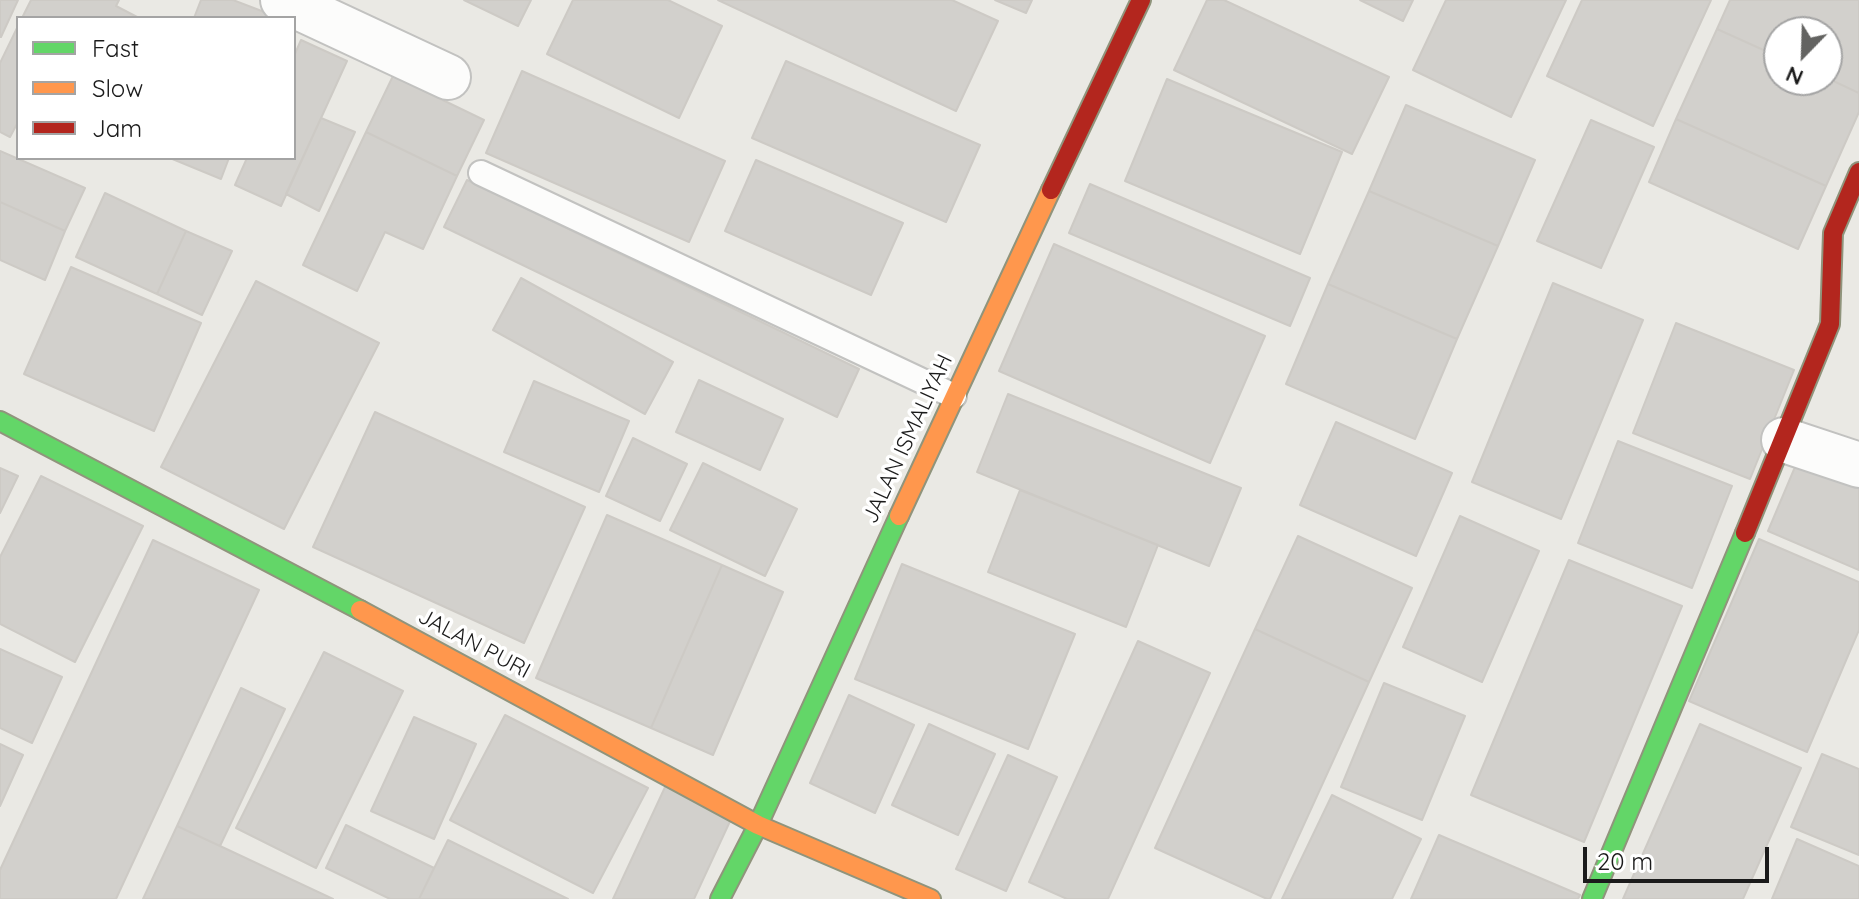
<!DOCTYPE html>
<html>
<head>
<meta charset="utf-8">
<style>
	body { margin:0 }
	#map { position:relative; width:1859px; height:899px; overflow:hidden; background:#eae9e4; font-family:Quicksand,sans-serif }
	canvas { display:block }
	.legend { position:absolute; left:16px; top:16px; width:280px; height:144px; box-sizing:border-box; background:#fff; border:2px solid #a4a4a4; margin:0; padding:10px 14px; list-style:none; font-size:24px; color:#1b1b1b }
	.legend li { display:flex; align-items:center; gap:16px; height:40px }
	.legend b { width:40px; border:2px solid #a4a4a4 }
	.north { position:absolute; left:1763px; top:16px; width:80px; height:80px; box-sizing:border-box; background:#fff; border:2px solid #a4a4a4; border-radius:50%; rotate:203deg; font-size:22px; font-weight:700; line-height:32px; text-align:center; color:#1b1b1b }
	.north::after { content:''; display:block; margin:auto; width:28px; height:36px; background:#636361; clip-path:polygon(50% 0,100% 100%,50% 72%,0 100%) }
	.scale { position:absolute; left:1583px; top:847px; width:186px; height:36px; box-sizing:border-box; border:4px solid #1b1b1b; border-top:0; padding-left:10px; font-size:24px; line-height:28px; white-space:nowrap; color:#1b1b1b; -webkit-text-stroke:6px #fff; paint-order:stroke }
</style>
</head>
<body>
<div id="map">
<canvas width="1859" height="899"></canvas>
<ul class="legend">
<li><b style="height:10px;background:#63d668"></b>Fast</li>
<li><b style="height:10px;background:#ff974d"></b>Slow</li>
<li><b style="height:10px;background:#b3261e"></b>Jam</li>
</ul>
<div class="north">N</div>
<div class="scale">20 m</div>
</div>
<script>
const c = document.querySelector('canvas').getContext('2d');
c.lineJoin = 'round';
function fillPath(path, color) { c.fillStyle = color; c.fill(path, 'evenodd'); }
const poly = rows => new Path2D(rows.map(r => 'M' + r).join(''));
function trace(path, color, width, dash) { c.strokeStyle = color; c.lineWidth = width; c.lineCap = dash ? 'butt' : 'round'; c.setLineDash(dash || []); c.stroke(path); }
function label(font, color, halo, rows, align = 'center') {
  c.font = font + ' Quicksand,sans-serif'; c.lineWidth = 7; c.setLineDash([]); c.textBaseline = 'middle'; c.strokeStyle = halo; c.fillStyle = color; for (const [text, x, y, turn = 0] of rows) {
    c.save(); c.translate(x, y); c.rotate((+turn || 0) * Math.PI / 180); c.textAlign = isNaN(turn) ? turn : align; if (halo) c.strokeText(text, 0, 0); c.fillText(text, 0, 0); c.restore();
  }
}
const building = poly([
	[0,0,18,0,1,37,0,37,0,0],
	[31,0,119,0,116,6,139,18,22,18,31,0],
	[201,0,233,0,280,18,194,18,201,0],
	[464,0,531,0,518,26,464,0],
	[573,0,668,0,722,26,679,118,547,54,573,0],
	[718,0,952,0,998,21,956,111,718,0],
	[995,0,1032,0,1026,13,995,0],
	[1207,0,1224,0,1389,77,1352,154,1174,70,1207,0],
	[1360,0,1413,0,1403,21,1360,0],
	[1446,0,1566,0,1511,117,1413,70,1446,0],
	[1582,0,1711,0,1653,126,1547,76,1582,0],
	[1730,0,1859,0,1859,93,1827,78,1827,32,1779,32,1779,57,1717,29,1730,0],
	[18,26,18,122,10,137,0,132,0,63,18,26],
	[1717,29,1779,57,1779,80,1827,80,1827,78,1859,93,1859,112,1826,186,1676,119,1717,29],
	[301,40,347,61,281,206,235,185,247,158,294,158,294,56,301,40],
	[786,61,980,145,946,222,752,138,786,61],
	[522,71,725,161,689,242,486,153,522,71],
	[393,76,484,120,457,176,366,132,393,76],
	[1167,79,1342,152,1300,254,1125,181,1167,79],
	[1406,105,1535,160,1498,246,1369,191,1406,105],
	[321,118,355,132,319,211,286,194,321,118],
	[1676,119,1826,186,1798,249,1649,182,1676,119],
	[1591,120,1654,147,1601,268,1537,241,1591,120],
	[366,132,457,176,423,249,385,232,357,291,303,265,366,132],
	[0,151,85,188,65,231,0,202,0,151],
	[170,158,229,158,221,179,170,158],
	[756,160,903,223,871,295,725,231,756,160],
	[467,180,859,369,837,417,444,227,467,180],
	[1090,184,1310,278,1290,326,1069,233,1090,184],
	[1369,191,1498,246,1457,339,1328,284,1369,191],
	[105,193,186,231,157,294,76,257,105,193],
	[0,202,65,231,45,280,0,260,0,202],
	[186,231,232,251,202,315,157,294,186,231],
	[1054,244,1265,336,1210,463,999,371,1054,244],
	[71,267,201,323,154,431,24,374,71,267],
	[521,278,673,362,645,414,493,330,521,278],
	[256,281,379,343,284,529,161,467,256,281],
	[1553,283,1643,320,1561,519,1472,482,1553,283],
	[1328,284,1457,339,1415,439,1286,384,1328,284],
	[1676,323,1794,370,1750,479,1633,433,1676,323],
	[699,380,783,419,760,470,676,432,699,380],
	[534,381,629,421,599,492,504,452,534,381],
	[1008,394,1241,488,1209,566,977,472,1008,394],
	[375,412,585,507,524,643,313,547,375,412],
	[1336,422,1452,473,1416,556,1300,505,1336,422],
	[633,438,687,464,660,521,606,496,633,438],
	[1618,441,1732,486,1692,588,1578,543,1618,441],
	[1803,448,1859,472,1859,570,1768,531,1803,448],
	[703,463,797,509,765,576,670,530,703,463],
	[0,468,18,476,0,513,0,468],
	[41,476,143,526,75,662,0,624,0,557,41,476],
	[1020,490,1158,545,1126,627,988,572,1020,490],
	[607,515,722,565,651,728,536,678,607,515],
	[1460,516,1539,551,1482,682,1403,647,1460,516],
	[1298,536,1412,588,1369,682,1255,629,1298,536],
	[1759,539,1859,582,1859,630,1807,752,1689,701,1759,539],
	[153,540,259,590,116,899,0,899,0,870,153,540],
	[1569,560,1682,606,1584,842,1471,795,1569,560],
	[902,564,1075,634,1028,749,855,679,902,564],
	[722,565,783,592,713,755,651,728,722,565],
	[1255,629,1369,682,1270,899,1267,899,1155,848,1255,629],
	[1138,641,1210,673,1108,899,1067,899,1029,882,1138,641],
	[0,649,62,677,32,743,0,728,0,649],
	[324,652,403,691,316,868,236,828,324,652],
	[1384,683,1465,716,1422,820,1341,787,1384,683],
	[241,688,285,709,220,846,177,826,241,688],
	[849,695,914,725,875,813,810,783,849,695],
	[505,715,648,788,593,893,450,820,505,715],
	[414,717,476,744,434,839,371,811,414,717],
	[929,724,995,754,958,835,892,805,929,724],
	[1700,724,1801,768,1743,899,1623,899,1700,724],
	[0,744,23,755,0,806,0,744],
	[1822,754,1859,769,1859,855,1791,827,1822,754],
	[1008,755,1057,777,1006,891,956,869,1008,755],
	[666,785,732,817,694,899,613,899,666,785],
	[1332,795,1421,839,1392,899,1282,899,1332,795],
	[346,825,434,868,419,899,390,899,326,868,346,825],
	[177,826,220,846,333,899,143,899,177,826],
	[1439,835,1580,895,1578,899,1411,899,1439,835],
	[1797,839,1859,866,1859,899,1772,899,1797,839],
	[448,840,568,899,419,899,448,840]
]);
fillPath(building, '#d2d0cc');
trace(building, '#cdcac5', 2);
const lane = poly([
	[481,173,954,396]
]);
const street = poly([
	[283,0,448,77],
	[1784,440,1859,465]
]);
const fast = poly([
	[0,421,360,610],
	[720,899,758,825,899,516],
	[1592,899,1745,533]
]);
const slow = poly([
	[899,516,1051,190],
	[360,610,758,825,931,899]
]);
const jam = poly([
	[1051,190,1141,0],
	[1745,533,1830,324,1833,233,1859,172]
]);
trace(lane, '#c2c2c0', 28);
trace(street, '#c2c2c0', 48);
trace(fast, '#90947c', 22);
trace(slow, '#90947c', 22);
trace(jam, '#90947c', 22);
trace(lane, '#fcfcfb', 24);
trace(street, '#fcfcfb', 44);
trace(fast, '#63d668', 18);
trace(slow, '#ff974d', 18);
trace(jam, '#b3261e', 18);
label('22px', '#1b1b1b', '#fff', [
	["JALAN ISMALIYAH",908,439,-65],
	["JALAN PURI",474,644,28]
]);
</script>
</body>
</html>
